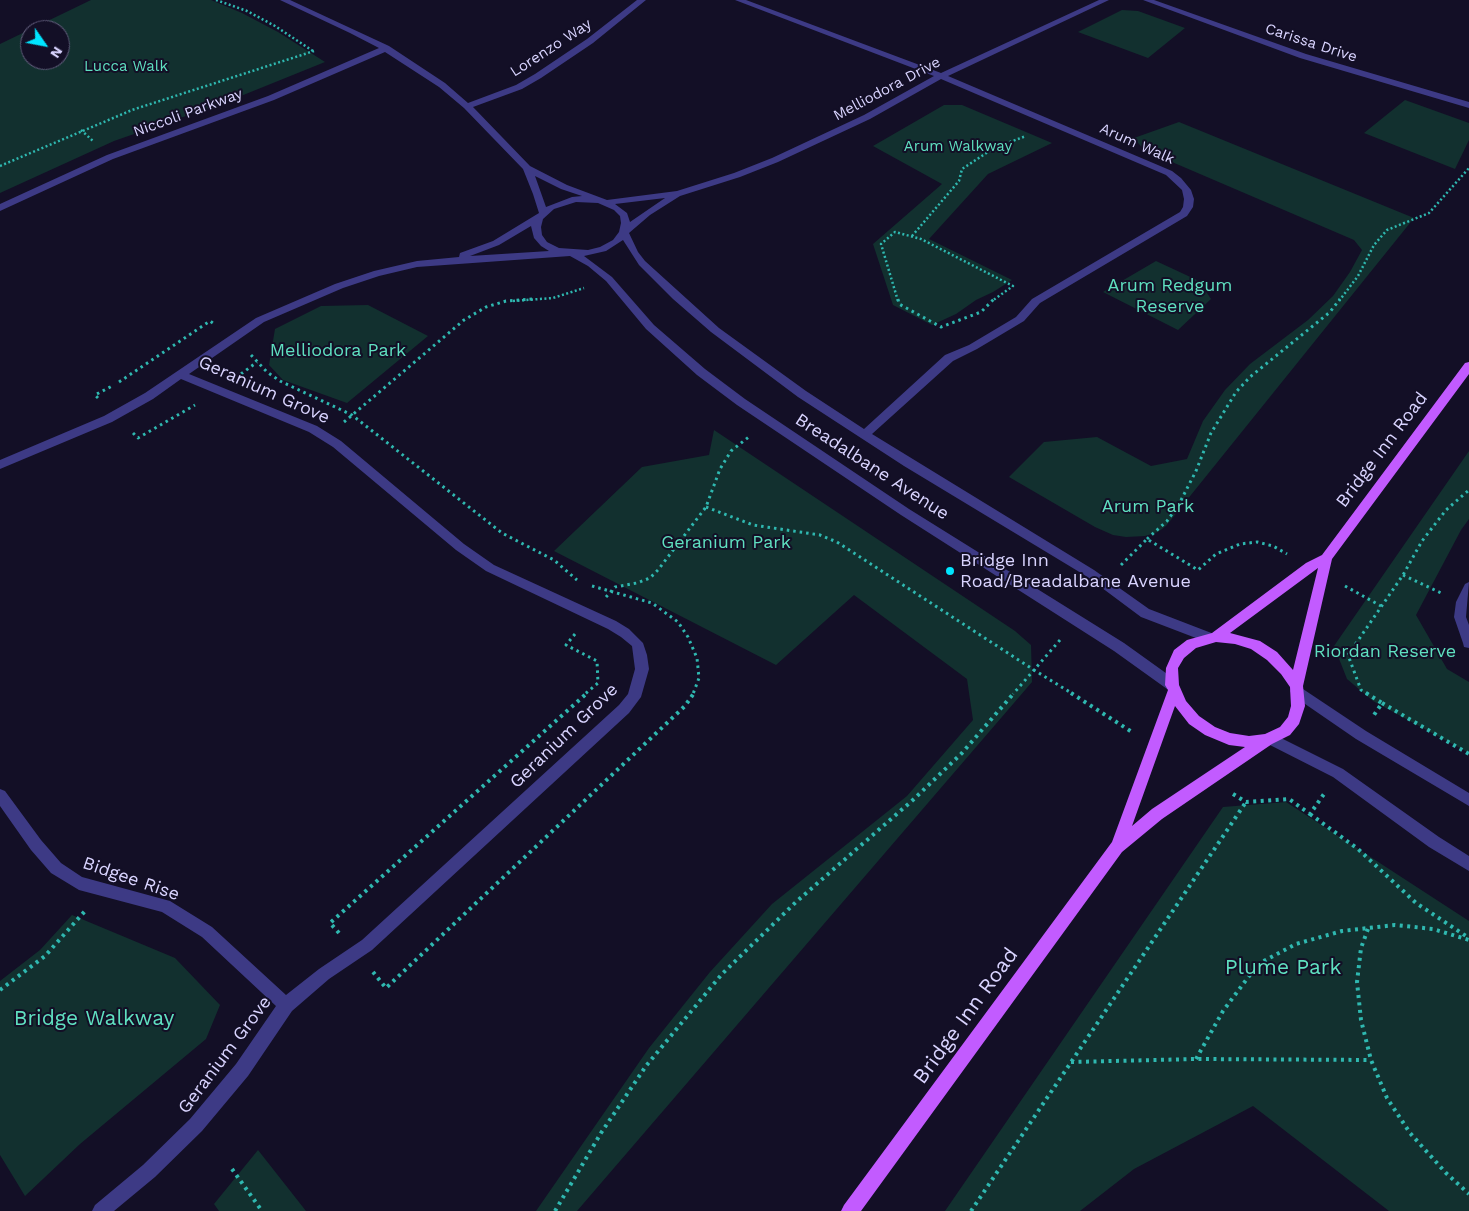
<!DOCTYPE html>
<html>
<head>
<meta charset="utf-8">
<style>
	body { margin:0 }
	#map { position:relative; width:1469px; height:1211px; overflow:hidden; background:#130f26; font-family:"Work Sans",sans-serif }
	canvas { display:block }
	.north { position:absolute; left:20px; top:20px; width:50px; height:50px; box-sizing:border-box; background:#130f26; border:1px solid #625e7d; border-radius:50%; rotate:123deg; font-size:14px; font-weight:700; line-height:20px; text-align:center; color:#d9d4ff }
	.north::after { content:''; display:block; margin:auto; width:18px; height:22px; background:#00e5ff; clip-path:polygon(50% 0,100% 100%,50% 72%,0 100%) }
</style>
</head>
<body>
<div id="map">
<canvas width="1469" height="1211"></canvas>
<div class="north">N</div>
</div>
<script>
const c = document.querySelector('canvas').getContext('2d');
c.lineJoin = 'round';
function fillPath(path, color) { c.fillStyle = color; c.fill(path, 'evenodd'); }
const poly = rows => new Path2D(rows.map(r => 'M' + r).join(''));
function trace(path, color, width, dash) { c.strokeStyle = color; c.lineWidth = width; c.lineCap = dash ? 'butt' : 'round'; c.setLineDash(dash || []); c.stroke(path); }
function label(font, color, halo, rows, align = 'center') {
  c.font = font + ' "Work Sans",sans-serif'; c.lineWidth = 4; c.setLineDash([]); c.textBaseline = 'middle'; c.strokeStyle = halo; c.fillStyle = color; for (const [text, x, y, turn = 0] of rows) {
    c.save(); c.translate(x, y); c.rotate((+turn || 0) * Math.PI / 180); c.textAlign = isNaN(turn) ? turn : align; if (halo) c.strokeText(text, 0, 0); c.fillText(text, 0, 0); c.restore();
  }
}
fillPath(poly([
	[91,0,211,0,242,13,278,32,325,62,226,102,114,141,0,193,0,44],
	[30,30,60,30,60,60,30,60],
	[1122,10,1138,11,1185,28,1148,58,1078,32],
	[1405,100,1469,123,1469,140,1455,169,1364,133],
	[944,105,962,105,1052,143,988,174,929,239,1012,280,993,292,976,300,956,314,932,325,893,305,873,244,942,184,873,146],
	[1179,122,1414,218,1166,526,1158,532,1145,536,1126,537,1113,535,1095,527,1009,477,1044,442,1097,437,1151,466,1187,459,1203,421,1225,390,1250,364,1308,320,1333,296,1350,272,1362,250,1354,240,1144,150,1134,138],
	[1156,261,1199,281,1211,299,1178,330,1103,292],
	[368,305,428,336,347,403,283,380,269,365,275,329,321,306],
	[714,430,1015,631,1031,645,1032,682,577,1211,536,1211,649,1048,710,972,772,904,907,796,973,720,967,679,854,595,776,665,554,551,642,467,709,455],
	[1469,451,1469,519,1461,530,1416,615,1447,669,1469,682,1469,753,1373,701,1347,679,1334,646],
	[1286,802,1469,921,1469,1211,1389,1211,1253,1106,1134,1169,1080,1211,945,1211,1223,807],
	[72,915,175,958,220,1005,206,1039,80,1144,25,1196,0,1155,0,981,40,950],
	[258,1150,306,1211,219,1211,214,1204]
]), '#12302f');
trace(poly([
	[216,0,247,11,275,26,313,51],
	[81,130,93,141],
	[0,166,132,110,314,51],
	[912,236,959,181,962,169,994,148,1026,136],
	[513,301,553,298,584,288],
	[898,301,881,244,895,232,921,239,1013,286,992,301],
	[1339,301,1358,276,1374,245,1387,230,1429,213,1469,168]
]), '#2fb8b0', 2.5, [2, 2.5]);
trace(poly([
	[898,299,899,304,941,327,981,312,994,299],
	[251,355,267,372,280,381,352,415,502,533,554,560,577,580],
	[241,374,257,362],
	[119,382,210,321,214,324],
	[98,398,95,395,114,385],
	[344,422,464,320,486,307,506,301,532,299],
	[133,433,138,438,195,405],
	[706,507,753,525,820,535,837,542,1034,670,1013,694],
	[1147,539,1167,521,1178,506,1196,471,1211,433,1236,392,1250,377,1330,312,1340,299],
	[1121,565,1147,539,1198,570,1216,554,1240,544,1257,542,1273,546,1287,554],
	[1403,575,1441,593],
	[592,586,652,603,678,622,688,637,697,658,699,678,693,694],
	[1345,586,1381,606],
	[606,597,615,587,637,583,650,578,658,570,706,507,720,469,731,451,750,436],
	[575,634,566,645,597,661,598,683,585,694],
	[1060,640,1034,670,1073,694],
	[1368,694,1361,690,1348,655,1403,575,1422,541,1446,510,1469,490]
]), '#2fb8b0', 3, [2.5, 4]);
trace(poly([
	[1071,693,1132,732],
	[1366,693,1382,703,1374,715],
	[1382,703,1469,754],
	[1233,794,1246,802,1289,799,1310,814,1324,794],
	[1310,814,1358,849,1416,903,1469,938],
	[1368,929,1361,948,1357,982,1361,1020,1371,1060,1387,1098,1410,1133,1446,1173,1469,1194],
	[339,933,330,923,587,693],
	[373,972,386,988,685,706,694,693],
	[0,990,45,956,85,911],
	[1196,1059,1223,1011,1258,964,1296,944,1342,931,1395,925,1433,929,1469,940],
	[1071,1062,1196,1059,1371,1060],
	[232,1169,262,1211],
	[555,1211,601,1133,646,1066,722,974,796,902,914,799,962,753,1014,693],
	[971,1211,1246,802]
]), '#2fb8b0', 4, [3, 4.5]);
fillPath(poly([
	[280,0,290,0,389,46,445,83,468,103,516,85,535,74,587,39,637,0,646,0,593,43,541,78,522,89,473,107,530,166,567,185,607,200,677,191,734,173,772,158,864,115,934,76,735,0,746,0,941,73,1099,0,1109,0,948,76,1172,171,1181,178,1191,190,1194,199,1193,207,1187,216,1040,303,1024,321,977,349,953,361,872,434,1094,570,1149,609,1214,634,1215,638,1214,642,1209,643,1141,617,1086,576,904,466,798,397,711,332,673,299,639,265,623,240,606,251,584,256,612,277,654,325,705,369,745,399,909,509,1124,643,1177,681,1179,685,1177,689,1172,691,1167,689,1114,651,901,515,737,405,697,375,646,329,606,281,588,266,570,256,417,267,379,276,343,288,264,322,189,374,317,426,341,441,464,544,494,565,616,621,629,629,643,643,647,655,649,669,641,697,629,713,372,950,329,979,292,1011,248,1076,202,1131,155,1177,114,1211,92,1211,95,1205,143,1165,190,1119,236,1064,276,1006,202,937,162,912,79,890,51,873,31,850,0,806,0,789,5,791,41,840,61,863,82,877,170,901,212,927,286,995,319,969,362,940,619,705,628,694,635,669,632,646,621,637,608,629,486,571,456,550,333,447,309,432,181,379,153,399,112,422,0,469,0,460,104,416,145,393,256,318,335,284,374,271,417,261,459,257,460,253,493,241,539,213,533,194,523,169,464,108,439,87,385,52,274,100,113,159,0,211,0,204,107,155,268,96,379,48,350,33,280,0],
	[941,79,1166,175,1182,190,1184,199,1183,207,1180,212,1032,299,1016,317,969,345,945,355,864,429,806,391,719,328,645,261,638,252,629,233,650,215,680,196,740,177,778,162,870,119,941,79],
	[535,176,561,189,582,196,572,197,546,207,535,176],
	[665,198,630,222,627,213,615,204,665,198],
	[576,202,598,203,614,210,620,216,621,223,619,232,613,240,600,247,588,250,559,248,547,242,542,235,541,227,543,219,554,209,576,202],
	[531,226,534,238,541,246,549,251,470,256,499,245,531,226],
	[1143,0,1154,0,1306,54,1469,102,1469,108,1300,58,1143,0],
	[1469,582,1466,617,1469,625,1469,648,1464,647,1463,643,1454,617,1456,602,1465,584,1469,582],
	[1297,685,1366,731,1469,793,1469,806,1356,739,1292,695,1290,691,1292,687,1297,685],
	[1271,733,1343,769,1439,837,1469,856,1469,871,1429,847,1333,777,1266,743,1264,739,1266,735,1271,733]
]), '#3d3a85');
fillPath(poly([
	[1469,362,1469,374,1332,559,1303,686,1305,706,1299,724,1290,735,1272,744,1162,819,1122,852,861,1211,841,1211,844,1205,1112,842,1168,690,1165,685,1166,668,1174,650,1187,640,1212,633,1306,563,1322,555,1465,363,1469,362],
	[1318,568,1293,670,1277,652,1260,641,1230,633,1318,568],
	[1216,642,1235,644,1251,649,1267,660,1281,674,1290,687,1291,706,1288,717,1280,727,1265,734,1249,736,1230,733,1215,727,1199,716,1186,701,1179,685,1178,668,1184,658,1196,648,1216,642],
	[1175,706,1189,724,1205,735,1229,745,1245,747,1152,809,1132,826,1175,706]
]), '#c25bff');
for (const [x, y, r, color] of [
	[950,571,5,"#00e5ff"]
]) { const dot = new Path2D(); dot.arc(x, y, r, 0, 2 * Math.PI); c.fillStyle = color; c.fill(dot); trace(dot, '#130f26', 2); }
label('15px', '#d9d4ff', '#130f26', [
	["Carissa Drive",1311,43,18],
	["Lorenzo Way",551,48,-33],
	["Melliodora Drive",887,89,-28],
	["Niccoli Parkway",188,113,-20],
	["Arum Walk",1137,144,24]
]);
label('15px', '#5fe0c0', '#130f26', [
	["Lucca Walk",126,67],
	["Arum Walkway",958,147]
]);
label('18px', '#5fe0c0', '#130f26', [
	["Arum Redgum",1170,286],
	["Reserve",1170,307],
	["Melliodora Park",338,351],
	["Arum Park",1148,507],
	["Geranium Park",726,543],
	["Riordan Reserve",1385,652]
]);
label('18px', '#d9d4ff', '#130f26', [
	["Geranium Grove",264,390,24],
	["Bridge Inn Road",1382,450,-53],
	["Breadalbane Avenue",872,467,33],
	["Geranium Grove",564,736,-44],
	["Bidgee Rise",131,879,19],
	["Geranium Grove",225,1055,-53]
]);
label('18px', '#d9d4ff', '#130f26', [
	["Bridge Inn",960,561],
	["Road/Breadalbane Avenue",960,582]
], 'left');
label('21px', '#5fe0c0', '#130f26', [
	["Plume Park",1283,968],
	["Bridge Walkway",94,1019]
]);
label('21px', '#d9d4ff', '#130f26', [
	["Bridge Inn Road",966,1016,-54]
]);
</script>
</body>
</html>
